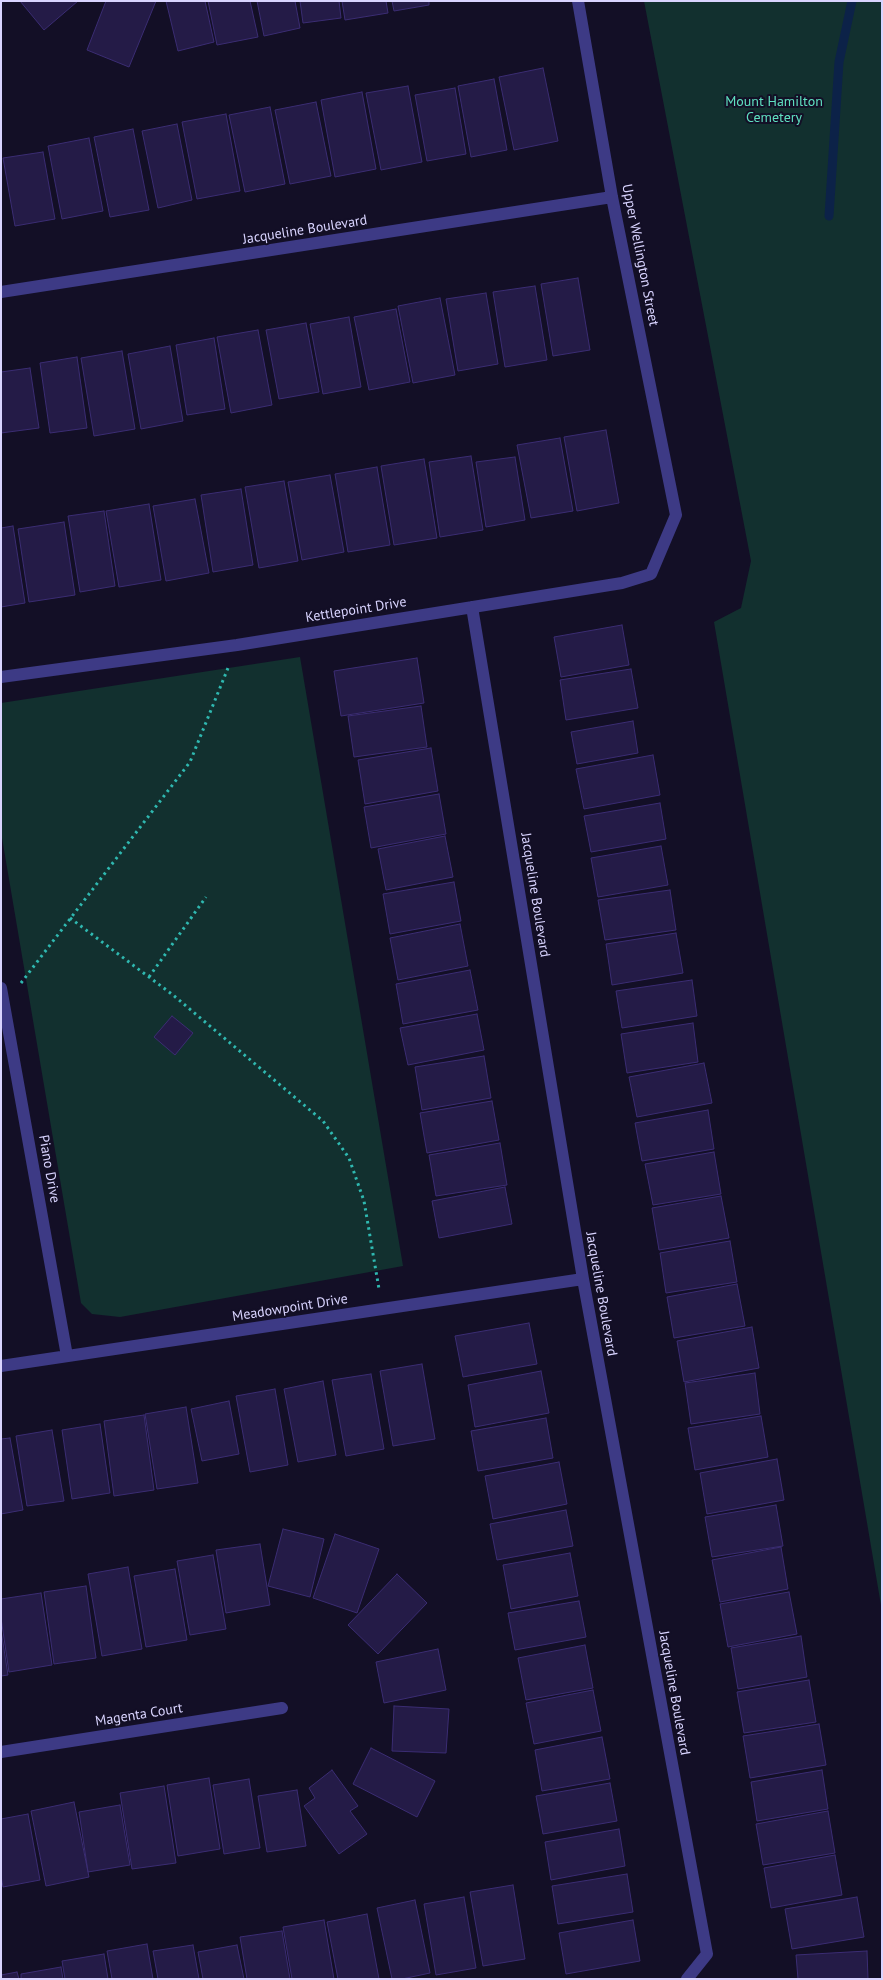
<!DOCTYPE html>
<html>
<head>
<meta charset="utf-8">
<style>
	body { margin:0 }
	#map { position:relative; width:883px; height:1980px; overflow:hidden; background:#130f26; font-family:"PT Sans",sans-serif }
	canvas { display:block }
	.frame { position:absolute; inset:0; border:2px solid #d9d4ff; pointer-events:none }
</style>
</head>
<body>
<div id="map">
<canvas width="883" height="1980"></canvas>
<div class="frame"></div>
</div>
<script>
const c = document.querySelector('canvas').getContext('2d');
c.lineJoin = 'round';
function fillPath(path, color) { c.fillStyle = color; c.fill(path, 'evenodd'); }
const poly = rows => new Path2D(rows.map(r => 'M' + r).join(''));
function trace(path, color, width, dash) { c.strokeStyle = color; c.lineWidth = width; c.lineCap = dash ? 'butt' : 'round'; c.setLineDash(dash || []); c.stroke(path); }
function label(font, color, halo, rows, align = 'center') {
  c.font = font + ' "PT Sans",sans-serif'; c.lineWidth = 4; c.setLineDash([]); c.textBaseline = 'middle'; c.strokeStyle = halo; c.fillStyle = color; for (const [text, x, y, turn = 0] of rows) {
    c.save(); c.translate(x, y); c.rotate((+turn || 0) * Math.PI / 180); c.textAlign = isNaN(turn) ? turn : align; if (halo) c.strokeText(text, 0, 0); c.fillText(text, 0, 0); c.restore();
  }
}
fillPath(poly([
	[644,1,882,1,882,1611,714,622,741,608,751,561],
	[300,657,403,1266,120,1317,92,1314,81,1303,1,832,1,703]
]), '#12302f');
trace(poly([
	[829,216,839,62,852,1]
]), '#0c2248', 9);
const building = poly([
	[20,1,78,1,44,30,20,1],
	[106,1,156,1,129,67,87,50,106,1],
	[166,1,205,1,214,42,178,51,166,1],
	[208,1,250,1,258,37,217,45,208,1],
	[257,1,295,1,300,28,264,36,257,1],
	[300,1,339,1,341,18,303,23,300,1],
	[342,1,386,1,388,13,345,20,342,1],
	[392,1,429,1,429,5,394,11,392,1],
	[543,68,558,141,514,150,499,77,543,68],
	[494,79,507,150,471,157,458,86,494,79],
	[408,86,422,162,381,170,366,93,408,86],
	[455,88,466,154,427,161,415,95,455,88],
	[362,92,376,169,335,177,321,100,362,92],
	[316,102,331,176,290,184,275,110,316,102],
	[270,107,285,184,245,192,229,115,270,107],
	[226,114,240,191,197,199,182,122,226,114],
	[177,124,192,200,158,208,142,131,177,124],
	[133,129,149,210,110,217,94,137,133,129],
	[89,138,103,211,62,219,48,146,89,138],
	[43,152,55,219,15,226,3,158,43,152],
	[578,278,590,350,553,356,541,284,578,278],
	[535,286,547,360,505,367,493,292,535,286],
	[486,293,498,364,458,371,446,299,486,293],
	[440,298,455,375,413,383,398,306,440,298],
	[396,309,410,382,369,390,354,317,396,309],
	[349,317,361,387,323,394,310,324,349,317],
	[306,323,319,392,279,399,266,330,306,323],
	[258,330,272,405,231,413,217,337,258,330],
	[214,338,225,409,187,415,176,345,214,338],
	[170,346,183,421,141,429,128,354,170,346],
	[122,351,135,429,94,436,81,358,122,351],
	[77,357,87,428,50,433,40,363,77,357],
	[30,368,39,428,1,433,1,372,30,368],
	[606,430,619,503,577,511,564,437,606,430],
	[560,438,573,511,531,518,517,445,560,438],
	[471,456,483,530,440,537,429,462,471,456],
	[515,457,525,520,486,527,476,462,515,457],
	[424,459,437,538,394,545,381,466,424,459],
	[377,467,390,545,348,552,335,474,377,467],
	[330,475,344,552,302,560,288,482,330,475],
	[284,481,298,561,259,568,245,487,284,481],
	[241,489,253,565,213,572,201,495,241,489],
	[195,499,209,573,166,581,153,506,195,499],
	[149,504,161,580,119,587,106,511,149,504],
	[104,511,115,586,80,592,68,516,104,511],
	[64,522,75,595,29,602,18,529,64,522],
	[13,526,25,603,1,607,1,528,13,526],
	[622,625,629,665,561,677,554,637,622,625],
	[417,658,424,703,341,716,334,671,417,658],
	[631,669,638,708,566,720,560,680,631,669],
	[421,706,427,747,354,757,348,716,421,706],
	[633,721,638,753,577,764,571,732,633,721],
	[431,748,438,791,365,804,358,760,431,748],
	[653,755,660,795,584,809,576,769,653,755],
	[439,794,446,834,371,848,364,807,439,794],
	[660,803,666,839,591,852,584,816,660,803],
	[445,836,453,877,386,890,378,849,445,836],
	[661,846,668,885,598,897,591,858,661,846],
	[454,882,461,921,390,934,383,894,454,882],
	[670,890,676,930,605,940,598,900,670,890],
	[460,924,468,966,398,980,390,938,460,924],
	[676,933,683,973,612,985,606,944,676,933],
	[470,970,478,1010,403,1024,396,984,470,970],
	[692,980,697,1016,622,1028,616,991,692,980],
	[477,1014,484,1050,408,1065,400,1028,477,1014],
	[172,1016,193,1033,175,1055,154,1037,172,1016],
	[693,1023,698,1062,627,1073,621,1034,693,1023],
	[484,1056,491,1098,422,1110,415,1067,484,1056],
	[704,1063,712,1103,637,1117,629,1077,704,1063],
	[492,1101,499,1140,427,1153,420,1113,492,1101],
	[708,1110,714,1149,642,1161,635,1123,708,1110],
	[500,1143,507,1185,436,1196,429,1155,500,1143],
	[714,1152,721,1194,653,1205,645,1164,714,1152],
	[505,1187,512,1224,439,1238,432,1201,505,1187],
	[721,1196,729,1238,659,1250,652,1208,721,1196],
	[730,1241,737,1282,666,1293,660,1253,730,1241],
	[737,1284,745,1326,674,1338,667,1297,737,1284],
	[529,1323,537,1364,463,1377,455,1336,529,1323],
	[752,1327,759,1368,684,1382,677,1341,752,1327],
	[422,1364,435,1439,393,1446,380,1371,422,1364],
	[541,1371,549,1413,475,1427,468,1385,541,1371],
	[755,1373,760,1414,691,1424,685,1383,755,1373],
	[371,1374,384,1449,346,1456,332,1380,371,1374],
	[323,1381,336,1455,298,1462,284,1389,323,1381],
	[275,1389,288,1465,250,1472,236,1396,275,1389],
	[229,1401,239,1454,202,1461,191,1409,229,1401],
	[186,1407,198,1483,157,1489,145,1414,186,1407],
	[144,1415,154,1490,114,1496,104,1421,144,1415],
	[761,1416,768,1457,695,1470,688,1428,761,1416],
	[546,1418,553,1458,478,1471,471,1431,546,1418],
	[100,1424,110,1493,72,1499,62,1430,100,1424],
	[52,1430,64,1501,27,1506,16,1436,52,1430],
	[10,1438,23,1510,1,1514,1,1439,10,1438],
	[777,1459,784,1500,707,1514,700,1473,777,1459],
	[559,1462,567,1504,493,1519,485,1476,559,1462],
	[776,1505,783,1546,712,1557,705,1517,776,1505],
	[566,1510,573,1546,497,1560,490,1524,566,1510],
	[283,1529,324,1539,310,1597,268,1586,283,1529],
	[335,1534,379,1549,357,1613,313,1598,335,1534],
	[260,1544,270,1605,226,1613,216,1550,260,1544],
	[781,1547,788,1589,720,1602,712,1560,781,1547],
	[570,1553,578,1596,511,1609,503,1565,570,1553],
	[213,1555,226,1629,190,1635,177,1561,213,1555],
	[128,1567,142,1649,102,1656,88,1574,128,1567],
	[175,1569,187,1640,146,1647,134,1576,175,1569],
	[397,1574,427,1603,378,1654,348,1625,397,1574],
	[86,1586,96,1658,54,1664,44,1592,86,1586],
	[789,1592,797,1634,728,1647,720,1604,789,1592],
	[41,1593,52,1665,9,1672,1,1618,1,1599,41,1593],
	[579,1601,586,1637,515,1650,508,1613,579,1601],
	[1,1630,8,1675,1,1676,1,1630],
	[801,1636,807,1677,738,1689,731,1648,801,1636],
	[585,1645,593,1688,526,1700,518,1658,585,1645],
	[438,1649,446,1690,384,1703,376,1662,438,1649],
	[809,1680,816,1722,744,1733,737,1692,809,1680],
	[593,1690,601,1731,534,1744,526,1703,593,1690],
	[394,1706,449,1709,446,1753,392,1751,394,1706],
	[819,1724,826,1765,750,1778,743,1736,819,1724],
	[602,1737,610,1779,542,1791,535,1750,602,1737],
	[371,1748,435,1781,417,1817,353,1784,371,1748],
	[332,1770,358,1806,350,1811,367,1834,339,1854,304,1806,315,1798,309,1788,332,1770],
	[822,1770,828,1809,757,1821,751,1782,822,1770],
	[209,1778,220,1849,178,1856,167,1785,209,1778],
	[249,1779,260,1848,224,1854,213,1785,249,1779],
	[610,1783,617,1821,543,1834,536,1796,610,1783],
	[164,1786,176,1863,132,1869,120,1793,164,1786],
	[297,1790,306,1846,267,1852,258,1796,297,1790],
	[74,1802,89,1877,46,1886,31,1811,74,1802],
	[120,1805,130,1865,88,1872,79,1812,120,1805],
	[828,1811,835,1853,763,1865,756,1824,828,1811],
	[28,1814,40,1880,3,1887,1,1876,1,1819,28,1814],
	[619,1829,625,1866,551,1880,545,1842,619,1829],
	[835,1855,842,1895,771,1908,764,1868,835,1855],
	[627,1874,633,1912,558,1924,552,1886,627,1874],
	[513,1885,525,1959,483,1966,470,1892,513,1885],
	[464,1897,476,1968,436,1975,424,1904,464,1897],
	[857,1897,864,1937,792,1949,785,1909,857,1897],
	[415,1900,430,1973,402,1979,392,1979,377,1908,415,1900],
	[367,1914,379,1979,338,1979,327,1922,367,1914],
	[324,1920,334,1979,292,1979,283,1927,324,1920],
	[633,1920,640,1961,566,1974,559,1933,633,1920],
	[282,1931,290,1979,247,1979,240,1937,282,1931],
	[147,1944,153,1979,112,1979,107,1951,147,1944],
	[193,1945,199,1979,158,1979,153,1951,193,1945],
	[237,1945,244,1979,203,1979,198,1952,237,1945],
	[867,1951,868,1979,798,1979,796,1955,867,1951],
	[104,1954,108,1979,65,1979,62,1961,104,1954],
	[61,1967,63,1979,21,1979,21,1974,61,1967],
	[17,1972,19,1979,1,1979,1,1975,17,1972]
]);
fillPath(building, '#241b47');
trace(building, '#3b2d73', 1);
trace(poly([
	[70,918,173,995,323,1121,349,1158,364,1201,379,1289],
	[149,977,206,897],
	[21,983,190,762,228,668]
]), '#2fb8b0', 3, [2.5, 4]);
trace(poly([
	[1,292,612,197],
	[472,607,583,1279,707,1954,687,1979],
	[1,677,237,645,622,583,651,574,676,515,612,197,578,1],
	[1,988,67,1356],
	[1,1366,583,1279],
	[1,1752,282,1708]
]), '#3d3a85', 12);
label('14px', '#5fe0c0', '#130f26', [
	["Mount Hamilton",774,102],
	["Cemetery",774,118]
]);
label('14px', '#d9d4ff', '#130f26', [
	["Jacqueline Boulevard",305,230,-9],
	["Upper Wellington Street",640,255,79],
	["Kettlepoint Drive",356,610,-9],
	["Jacqueline Boulevard",535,895,81],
	["Piano Drive",49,1169,80],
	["Jacqueline Boulevard",601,1294,80],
	["Meadowpoint Drive",290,1308,-9],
	["Jacqueline Boulevard",674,1693,80],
	["Magenta Court",139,1715,-9]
]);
</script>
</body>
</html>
